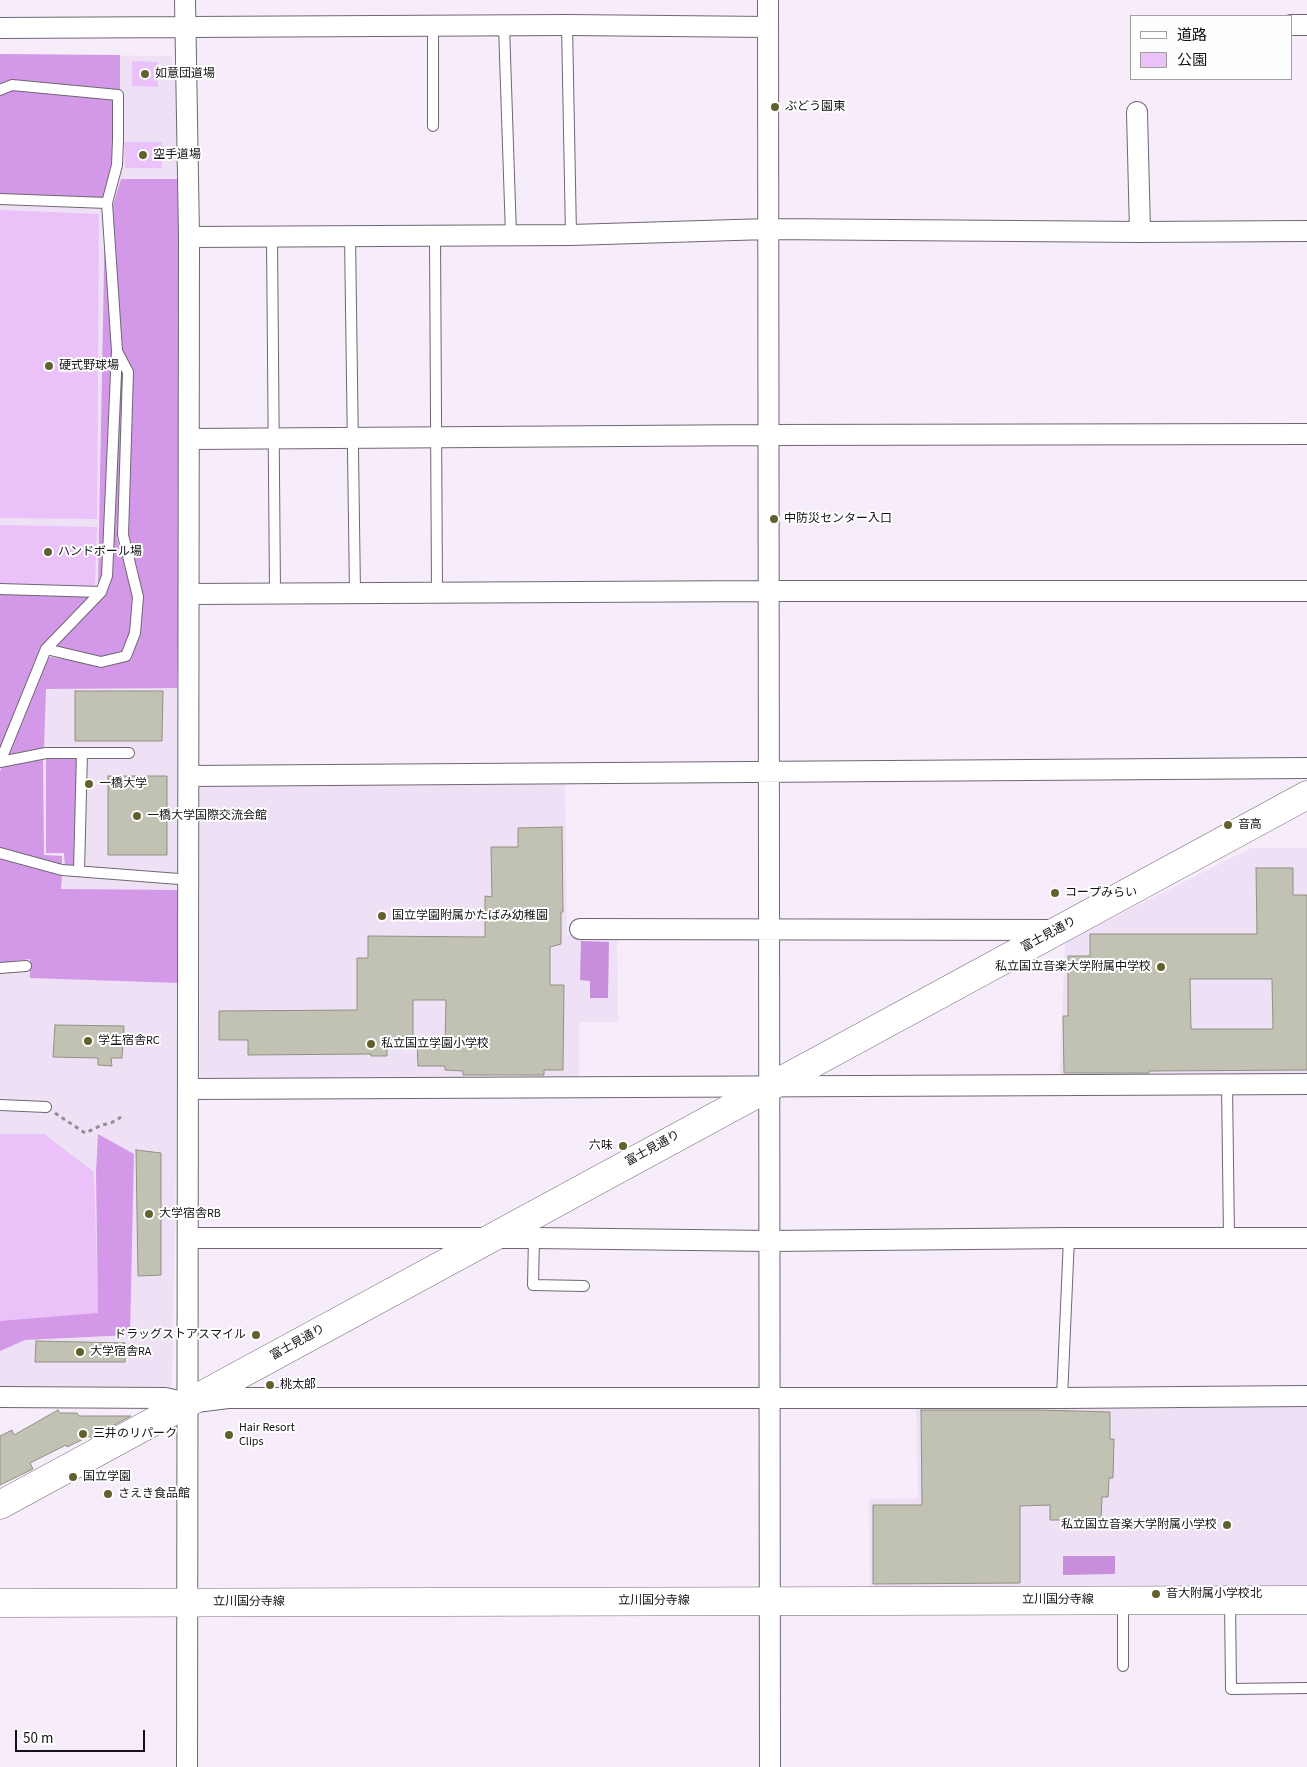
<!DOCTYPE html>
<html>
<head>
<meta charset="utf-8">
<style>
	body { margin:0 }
	#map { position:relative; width:1307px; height:1767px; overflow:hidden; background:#f7edfa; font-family:"Source Sans 3","Noto Sans JP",sans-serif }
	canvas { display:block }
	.legend { position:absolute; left:1130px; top:15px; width:162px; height:65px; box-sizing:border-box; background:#fefefe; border:1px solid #a19fa1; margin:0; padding:6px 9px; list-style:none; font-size:15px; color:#151116 }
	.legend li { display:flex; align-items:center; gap:10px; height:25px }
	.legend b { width:25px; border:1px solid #a19fa1 }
	.scale { position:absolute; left:15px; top:1730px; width:130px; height:22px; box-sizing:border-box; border:2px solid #151116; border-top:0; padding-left:6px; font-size:15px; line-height:18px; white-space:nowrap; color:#151116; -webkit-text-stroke:4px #fefefe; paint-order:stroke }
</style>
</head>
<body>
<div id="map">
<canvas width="1307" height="1767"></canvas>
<ul class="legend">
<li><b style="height:6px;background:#fff"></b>道路</li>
<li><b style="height:14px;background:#eac2f9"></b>公園</li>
</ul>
<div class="scale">50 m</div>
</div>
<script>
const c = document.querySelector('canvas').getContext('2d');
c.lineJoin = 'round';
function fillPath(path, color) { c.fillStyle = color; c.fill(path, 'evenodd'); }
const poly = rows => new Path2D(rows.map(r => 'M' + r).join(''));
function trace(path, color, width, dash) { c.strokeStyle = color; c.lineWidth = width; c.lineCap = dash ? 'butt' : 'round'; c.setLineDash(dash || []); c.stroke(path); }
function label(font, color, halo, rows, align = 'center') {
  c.font = font + ' "Source Sans 3","Noto Sans JP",sans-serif'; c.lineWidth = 4; c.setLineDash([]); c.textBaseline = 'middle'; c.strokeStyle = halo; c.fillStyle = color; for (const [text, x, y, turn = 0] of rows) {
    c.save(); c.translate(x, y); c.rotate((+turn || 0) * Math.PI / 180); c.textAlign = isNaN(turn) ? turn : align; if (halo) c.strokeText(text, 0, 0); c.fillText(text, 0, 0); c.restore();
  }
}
fillPath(poly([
	[0,54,172,56,189,179,177,688,179,983,172,1395,0,1393],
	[565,779,567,935,617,934,618,1022,579,1022,579,1083,200,1084,199,780],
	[1251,848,1307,848,1307,1080,1059,1080,1065,942],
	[1307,1403,1307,1592,870,1593,869,1499,918,1498,916,1404]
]), '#efe1f5');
fillPath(poly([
	[132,61,158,62,158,87,132,86],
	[124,142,162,142,162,168,125,168],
	[0,210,99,214,97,519,0,518],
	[0,525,97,527,95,587,0,585],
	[0,1134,44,1134,94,1172,99,1334,0,1337]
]), '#eac2f9');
fillPath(poly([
	[0,54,120,55,120,91,0,86],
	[13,89,70,96,114,98,114,139,112,165,104,198,0,194,0,94],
	[121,179,189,179,177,688,46,689,44,748,11,757,8,754,46,659,51,657,105,666,131,660,140,635,143,595,125,534,132,371,121,348,113,205],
	[105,213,113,349,104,575,98,586],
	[120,366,124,375,117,538,133,597,130,631,122,651,101,657,54,647,99,602,112,577],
	[0,592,95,594,44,647,0,749],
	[43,758,44,855,62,856,62,867,0,850,0,771,2,767],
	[46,758,79,758,77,868,65,867,64,853,46,853],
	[0,857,62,874,61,889,179,890,179,983,30,978,30,959,0,963],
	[98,1134,134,1154,130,1335,25,1340,0,1351,0,1321,98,1313,96,1172]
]), '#d399e8');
fillPath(poly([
	[581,941,609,942,608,998,590,998,590,981,580,980],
	[1063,1556,1115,1556,1115,1574,1063,1575]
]), '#c78edb');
const building = poly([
	[75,691,163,691,162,741,75,741,75,691],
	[108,776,167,776,167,855,108,855,108,776],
	[562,827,563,912,561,912,561,944,550,947,550,985,564,985,563,1070,544,1070,544,1075,463,1075,463,1071,445,1070,445,1066,418,1066,417,1043,445,1043,446,1000,413,1000,413,1040,387,1040,387,1056,371,1056,371,1054,248,1055,248,1040,219,1040,219,1011,357,1010,357,958,368,958,368,936,485,937,485,896,492,897,491,847,518,847,518,828,562,827],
	[1256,868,1293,868,1293,895,1307,895,1307,1070,1149,1071,1149,1073,1064,1073,1063,1016,1068,1016,1068,956,1090,956,1090,934,1257,934,1256,868],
	[1190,979,1272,979,1273,1029,1191,1029,1190,979],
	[55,1025,124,1026,122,1058,111,1058,112,1066,98,1065,98,1058,53,1057,55,1025],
	[136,1150,161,1153,161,1275,138,1276,136,1150],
	[36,1341,125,1343,125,1362,35,1362,36,1341],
	[58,1410,60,1413,77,1413,79,1416,131,1416,91,1438,90,1436,67,1447,66,1445,30,1463,33,1469,0,1485,0,1436,12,1430,14,1435,58,1410],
	[921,1410,1040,1410,1110,1412,1110,1439,1114,1439,1113,1478,1109,1478,1108,1497,1102,1497,1101,1520,1050,1520,1050,1505,1020,1506,1020,1583,873,1584,873,1505,922,1505,921,1410]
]);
fillPath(building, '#c1c2b3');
trace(building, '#909083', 1);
const lane = poly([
	[567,25,571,235],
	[504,26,511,235],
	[0,90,12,85,118,95,118,140,117,165,107,203,117,351,107,576,101,592,46,649,0,762],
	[433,126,433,26],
	[0,199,107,203],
	[350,236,355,593],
	[435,236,437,593],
	[272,237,275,593],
	[0,589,101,592],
	[46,649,101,662,126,656,135,633,138,597,123,535,128,372,118,353],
	[0,762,46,753,129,753],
	[0,853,62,870,179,879],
	[79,871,82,753],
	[0,968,26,966],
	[1227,1084,1229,1238],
	[0,1105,46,1107],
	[534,1238,533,1285,584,1286],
	[1062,1398,1069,1238],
	[1230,1601,1231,1689,1307,1688],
	[1123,1602,1123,1666]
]);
const street = poly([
	[185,0,189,237,187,1767],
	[768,0,770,1767],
	[1291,25,1307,25],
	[0,28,567,25,768,27],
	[1137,112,1140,232],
	[189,237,571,235,768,229,1140,232,1307,231],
	[190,439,768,435,1307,434],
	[189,594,769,591,1307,591],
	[189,776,1307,768],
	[580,929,1058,930],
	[189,1089,1307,1084],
	[189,1238,534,1238,770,1241,1069,1238,1307,1238],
	[0,1397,165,1398,188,1403,228,1398,1062,1398,1307,1396]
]);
const secondary = poly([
	[0,1505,1307,795],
	[0,1603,1307,1600]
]);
trace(lane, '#6f6772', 12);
trace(street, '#6f6772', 22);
trace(secondary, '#6f6772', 29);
trace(poly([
	[55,1113,85,1133,102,1125,111,1123,121,1117]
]), '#948d96', 3, [4, 4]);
trace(lane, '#fff', 10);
trace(street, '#fff', 20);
trace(secondary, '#fff', 28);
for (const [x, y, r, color] of [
	[145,74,5,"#62612e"],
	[775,107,5,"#62612e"],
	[143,155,5,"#62612e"],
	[49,366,5,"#62612e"],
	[774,519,5,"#62612e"],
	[48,552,5,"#62612e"],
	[89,784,5,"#62612e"],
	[137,816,5,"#62612e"],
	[1228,825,5,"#62612e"],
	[1055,893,5,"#62612e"],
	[382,916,5,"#62612e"],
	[1161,967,5,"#62612e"],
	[88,1041,5,"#62612e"],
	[371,1044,5,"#62612e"],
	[623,1146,5,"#62612e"],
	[149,1214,5,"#62612e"],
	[256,1335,5,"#62612e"],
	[80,1352,5,"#62612e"],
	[270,1385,5,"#62612e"],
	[83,1434,5,"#62612e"],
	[229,1435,5,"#62612e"],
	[73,1477,5,"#62612e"],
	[108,1494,5,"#62612e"],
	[1227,1525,5,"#62612e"],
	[1156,1594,5,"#62612e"]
]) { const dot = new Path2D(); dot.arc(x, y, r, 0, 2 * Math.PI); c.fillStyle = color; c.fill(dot); trace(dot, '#fefefe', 2); }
label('12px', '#151116', '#fefefe', [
	["如意団道場",155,74],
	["ぶどう園東",785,107],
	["空手道場",153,155],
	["硬式野球場",59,366],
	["中防災センター入口",784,519],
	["ハンドボール場",58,552],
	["一橋大学",99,784],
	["一橋大学国際交流会館",147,816],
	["音高",1238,825],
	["コープみらい",1065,893],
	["国立学園附属かたばみ幼稚園",392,916],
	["私立国立音楽大学附属中学校",1151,967,"right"],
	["学生宿舎RC",98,1041],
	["私立国立学園小学校",381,1044],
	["六味",613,1146,"right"],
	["大学宿舎RB",159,1214],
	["ドラッグストアスマイル",246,1335,"right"],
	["大学宿舎RA",90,1352],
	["桃太郎",280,1385],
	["Hair Resort",239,1428],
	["Clips",239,1442],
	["三井のリパーク",93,1434],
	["国立学園",83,1477],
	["さえき食品館",118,1494],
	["私立国立音楽大学附属小学校",1217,1525,"right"],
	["音大附属小学校北",1166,1594]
], 'left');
label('12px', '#151116', '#fefefe', [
	["富士見通り",1049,935,-28],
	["富士見通り",653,1149,-29],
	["富士見通り",298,1343,-29],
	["立川国分寺線",1058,1600],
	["立川国分寺線",654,1601],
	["立川国分寺線",249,1602]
]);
</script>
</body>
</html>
